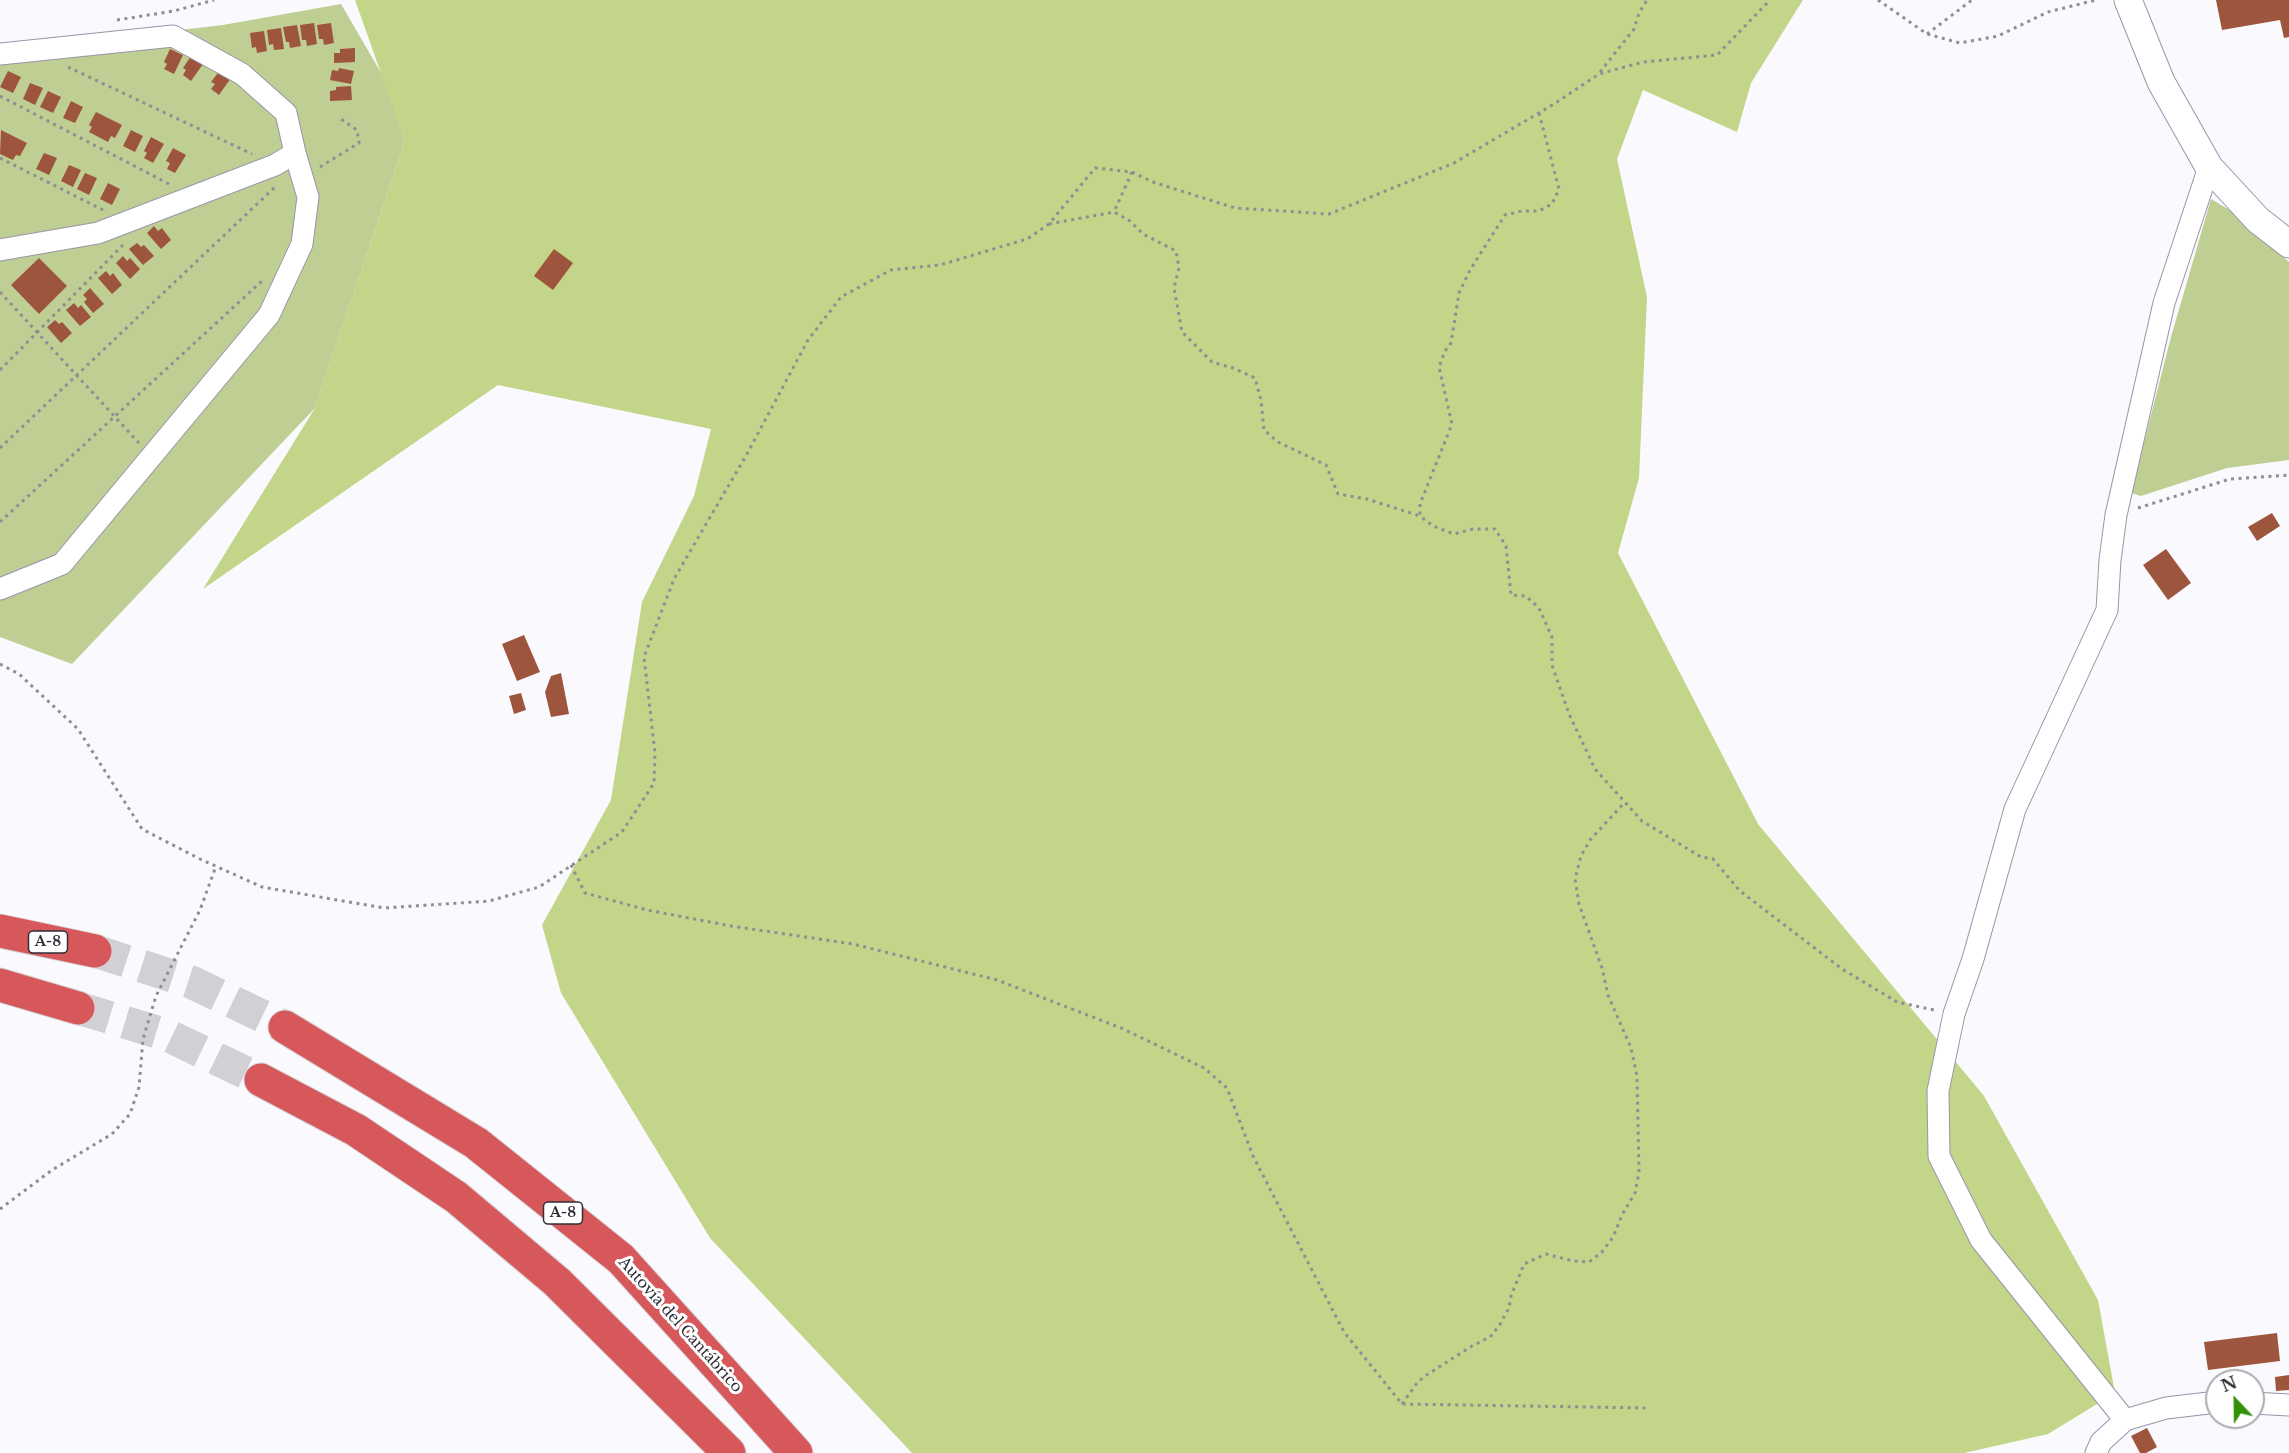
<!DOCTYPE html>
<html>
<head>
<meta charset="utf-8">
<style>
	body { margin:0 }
	#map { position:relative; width:2289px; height:1453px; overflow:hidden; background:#faf9fd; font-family:"Libre Baskerville",serif }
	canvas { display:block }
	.north { position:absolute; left:2205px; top:1369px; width:60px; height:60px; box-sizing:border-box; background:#fff; border:2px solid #acabaf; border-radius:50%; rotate:338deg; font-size:16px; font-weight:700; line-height:24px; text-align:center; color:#302e36 }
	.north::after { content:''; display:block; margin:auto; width:21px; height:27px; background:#319005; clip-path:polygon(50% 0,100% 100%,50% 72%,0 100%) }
</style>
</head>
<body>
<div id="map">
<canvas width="2289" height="1453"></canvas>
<div class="north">N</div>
</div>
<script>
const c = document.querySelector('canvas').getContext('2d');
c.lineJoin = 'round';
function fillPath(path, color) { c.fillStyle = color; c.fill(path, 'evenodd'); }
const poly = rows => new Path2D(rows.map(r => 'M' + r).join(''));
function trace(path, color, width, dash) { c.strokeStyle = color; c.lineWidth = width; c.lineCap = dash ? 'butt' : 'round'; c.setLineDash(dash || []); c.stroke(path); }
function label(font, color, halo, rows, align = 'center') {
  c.font = font + ' "Libre Baskerville",serif'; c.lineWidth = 6; c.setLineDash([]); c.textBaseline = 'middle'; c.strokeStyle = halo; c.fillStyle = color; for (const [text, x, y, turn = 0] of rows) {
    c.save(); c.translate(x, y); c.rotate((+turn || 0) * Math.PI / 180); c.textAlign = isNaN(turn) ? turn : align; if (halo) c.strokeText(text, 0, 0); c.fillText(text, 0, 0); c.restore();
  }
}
fillPath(poly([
	[341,4,384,78,405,141,315,408,72,664,0,637,0,47,120,37,223,25],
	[2211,199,2233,212,2289,262,2289,460,2227,468,2141,496,2131,493,2171,337]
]), '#bfce93');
fillPath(poly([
	[355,0,1803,0,1751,83,1737,132,1643,90,1617,159,1647,297,1639,478,1618,553,1758,824,1984,1096,2098,1300,2115,1393,2048,1434,1964,1453,912,1453,710,1238,561,993,542,925,611,800,642,602,694,496,711,429,498,385,203,589,315,408,405,141]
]), '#c2d588');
fillPath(poly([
	[2216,0,2289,0,2289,37,2284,38,2280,20,2222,30],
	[314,23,317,44,307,46,306,40,302,40,300,25],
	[331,23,334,43,324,45,323,39,319,39,317,25],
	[297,25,301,46,290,48,289,42,286,42,283,27],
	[281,28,284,49,274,50,273,44,269,45,267,30],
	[264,31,267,51,257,53,256,47,252,48,250,33],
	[355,48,355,62,334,63,334,53,340,53,340,49],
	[170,49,183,55,174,74,164,69,167,64,164,62],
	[191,56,203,64,191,81,183,75,186,70,183,68],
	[339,68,354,71,351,84,330,80,332,70,338,71],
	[220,70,231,78,219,95,211,89,215,84,211,82],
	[8,71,21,77,13,93,0,87],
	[30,83,43,88,35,105,23,99],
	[351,86,352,100,330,101,330,91,336,90,336,87],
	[48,91,61,97,53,113,40,107],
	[71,101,83,107,75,123,63,118],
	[96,112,122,125,115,138,111,136,108,142,89,132,92,127,89,125],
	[1,130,27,143,20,156,16,155,13,160,0,154],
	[131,130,143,136,135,152,123,146],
	[151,137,164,144,153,163,144,158,147,153,144,151],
	[173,148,186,155,175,173,167,169,170,163,166,161],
	[44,153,57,158,49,175,36,169],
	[69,165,81,170,73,187,61,181],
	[85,173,97,178,89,195,77,189],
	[108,183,120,189,112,205,100,199],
	[154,226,158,231,162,228,171,240,161,249,147,233],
	[137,243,141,247,144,245,154,256,143,265,129,249],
	[554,249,573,263,553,290,534,276],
	[123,256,127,261,130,258,140,269,130,279,116,263],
	[39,258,67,286,39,314,11,285],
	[106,271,110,276,113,273,122,285,112,294,98,278],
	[90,288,104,304,93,313,84,302,87,299,83,295],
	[74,303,78,308,81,305,91,317,80,326,66,310],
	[55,320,59,324,62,322,72,333,61,343,47,327],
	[2272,513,2280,526,2257,541,2248,527],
	[2166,549,2191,583,2168,600,2143,565],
	[524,635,540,672,517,681,502,644],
	[561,673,569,714,551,717,545,692,551,676],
	[521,693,526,710,514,714,509,696],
	[2277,1333,2280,1361,2208,1370,2204,1342],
	[2289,1375,2289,1390,2276,1391,2275,1377],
	[2147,1428,2157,1447,2146,1453,2140,1453,2131,1436]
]), '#9d553d');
trace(poly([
	[95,951,191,982,285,1027],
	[78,1008,167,1035,261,1080]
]), '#d2d0d5', 33, [33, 16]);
const minor = poly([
	[0,54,173,36,242,74,286,113,295,153],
	[0,250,98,233,275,165,295,153,308,197,302,244,269,315,62,564,0,589],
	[2253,1403,2289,1405],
	[2125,1420,1981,1240,1939,1156,1938,1091,1954,1014,1973,959,2015,809,2107,610,2110,560,2116,515,2164,303,2209,167],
	[2096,1453,2101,1442,2125,1420,2166,1408,2217,1402]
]);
const tertiary = poly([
	[2128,0,2161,82,2209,167,2258,220,2289,244]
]);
const motorway = poly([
	[0,931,95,951],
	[0,985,78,1008],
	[285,1027,476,1143,621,1259,796,1453],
	[261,1080,356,1130,456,1197,557,1282,729,1453]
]);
trace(minor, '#9895a8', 23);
trace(tertiary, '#9895a8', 29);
trace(motorway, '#d6d5d7', 35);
trace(poly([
	[1878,0,1927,34,1960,43,1998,36,2048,12,2096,0],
	[117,20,174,11,214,0],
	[1927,34,1972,0],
	[68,67,252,154],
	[1600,72,1634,29,1639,13,1647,0],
	[0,96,169,184],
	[1539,113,1559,189,1552,204,1539,211,1522,211,1505,215,1470,270,1459,293,1451,343,1445,351,1439,367,1452,424,1420,504,1420,516,1433,526,1454,534,1473,529,1495,529,1506,546,1511,595,1526,596,1539,608,1552,637,1552,665,1569,714,1595,769,1642,821,1701,857,1713,859,1740,891,1842,969,1897,1002,1934,1010],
	[0,158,103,210],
	[320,167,359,143,357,130,341,119],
	[1132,172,1114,212,1130,221,1143,234,1176,251,1179,268,1174,288,1182,332,1212,362,1233,368,1255,378,1261,400,1264,430,1278,442,1326,465,1338,494,1367,499,1420,516],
	[1049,224,1114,212],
	[0,292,139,443],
	[0,370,123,245],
	[0,448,275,187],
	[2138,508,2230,479,2289,475],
	[0,522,263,280],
	[0,664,19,674,78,729,142,829,200,859,262,887,384,908,489,901,539,887,622,832,654,783,655,753,644,657,674,579,747,454,808,340,841,297,891,270,940,265,1027,239,1049,224,1095,168,1132,172,1153,182,1235,208,1329,214,1454,163,1554,104,1599,74,1643,62,1717,55,1770,0],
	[571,865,585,893,647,910,731,926,853,944,997,980,1121,1028,1204,1068,1227,1088,1253,1156,1344,1332,1402,1404,1648,1408],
	[0,1209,52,1170,112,1134,130,1114,139,1087,143,1039,156,996,200,910,216,866],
	[1402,1404,1417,1383,1425,1376,1472,1346,1490,1337,1499,1326,1509,1308,1511,1296,1524,1264,1546,1254,1573,1261,1589,1262,1602,1252,1613,1237,1622,1215,1635,1193,1639,1172,1637,1076,1631,1048,1608,995,1602,968,1579,904,1575,879,1581,856,1590,840,1625,802]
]), '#8f8e94', 3, [3, 4.5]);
trace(minor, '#fff', 21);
trace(tertiary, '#fff', 27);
trace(motorway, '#d7585b', 33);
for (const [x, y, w] of [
	[48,942,39],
	[563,1213,39]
]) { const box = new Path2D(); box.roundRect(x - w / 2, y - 11, w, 22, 4.5); c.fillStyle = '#fff'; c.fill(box); trace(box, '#302e36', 1.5); }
label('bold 14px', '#302e36', null, [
	["A-8",48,942],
	["A-8",563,1213]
]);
label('15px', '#302e36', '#fff', [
	["Autovía del Cantábrico",680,1325,48]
]);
</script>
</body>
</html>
